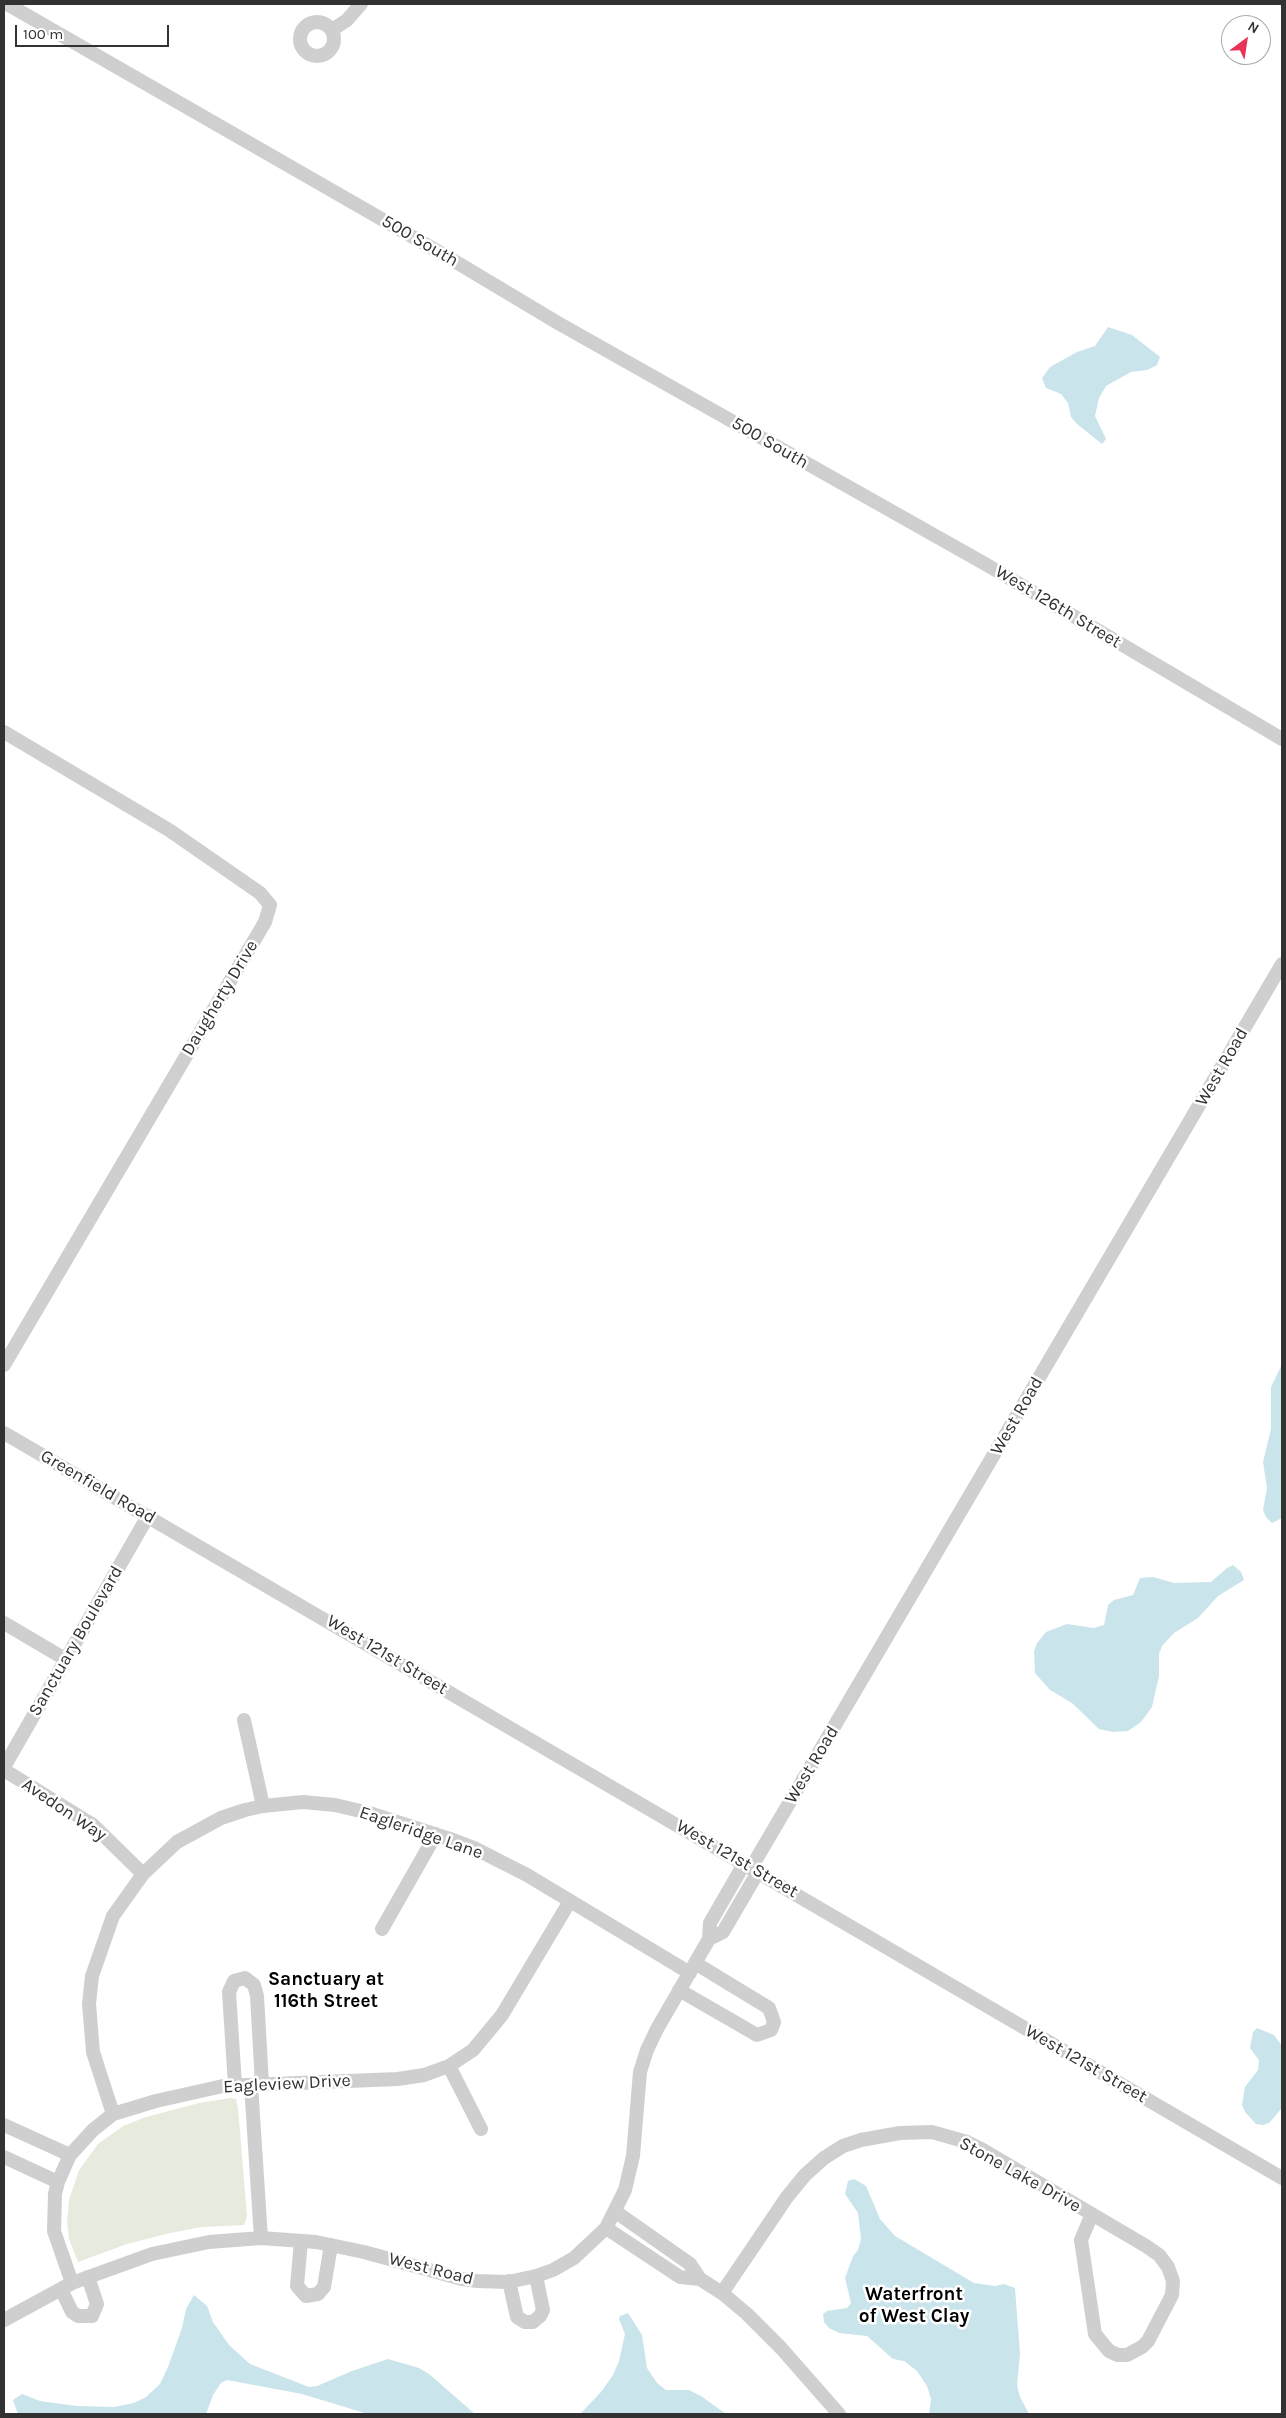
<!DOCTYPE html>
<html>
<head>
<meta charset="utf-8">
<style>
	body { margin:0 }
	#map { position:relative; width:1286px; height:2418px; overflow:hidden; background:#fff; font-family:Karla,sans-serif }
	canvas { display:block }
	.frame { position:absolute; inset:0; border:5px solid #323232; pointer-events:none }
	.north { position:absolute; left:1221px; top:15px; width:50px; height:50px; box-sizing:border-box; background:#fff; border:1px solid #adadad; border-radius:50%; rotate:31deg; font-size:14px; font-weight:700; line-height:20px; text-align:center; color:#323232 }
	.north::after { content:''; display:block; margin:auto; width:18px; height:22px; background:#e9345a; clip-path:polygon(50% 0,100% 100%,50% 72%,0 100%) }
	.scale { position:absolute; left:15px; top:25px; width:154px; height:22px; box-sizing:border-box; border:2px solid #323232; border-top:0; padding-left:6px; font-size:15px; line-height:18px; white-space:nowrap; color:#323232; -webkit-text-stroke:4px #fff; paint-order:stroke }
</style>
</head>
<body>
<div id="map">
<canvas width="1286" height="2418"></canvas>
<div class="frame"></div>
<div class="north">N</div>
<div class="scale">100 m</div>
</div>
<script>
const c = document.querySelector('canvas').getContext('2d');
c.lineJoin = 'round';
function fillPath(path, color) { c.fillStyle = color; c.fill(path, 'evenodd'); }
const poly = rows => new Path2D(rows.map(r => 'M' + r).join(''));
function trace(path, color, width, dash) { c.strokeStyle = color; c.lineWidth = width; c.lineCap = dash ? 'butt' : 'round'; c.setLineDash(dash || []); c.stroke(path); }
function label(font, color, halo, rows, align = 'center') {
  c.font = font + ' Karla,sans-serif'; c.lineWidth = 5; c.setLineDash([]); c.textBaseline = 'middle'; c.strokeStyle = halo; c.fillStyle = color; for (const [text, x, y, turn = 0] of rows) {
    c.save(); c.translate(x, y); c.rotate((+turn || 0) * Math.PI / 180); c.textAlign = isNaN(turn) ? turn : align; if (halo) c.strokeText(text, 0, 0); c.fillText(text, 0, 0); c.restore();
  }
}
fillPath(poly([
	[231,2098,236,2099,238,2108,247,2216,244,2225,202,2227,170,2233,127,2244,78,2262,69,2239,67,2222,69,2200,79,2170,98,2144,123,2126,146,2117,199,2103]
]), '#e7ebdd');
fillPath(poly([
	[1108,327,1132,335,1160,357,1157,365,1147,370,1131,372,1106,386,1099,398,1095,416,1106,439,1102,444,1077,424,1071,417,1068,403,1061,394,1046,388,1042,378,1050,367,1077,352,1095,346],
	[1282,1364,1282,1518,1272,1523,1266,1517,1263,1510,1267,1488,1263,1462,1271,1429,1271,1387],
	[1233,1565,1241,1572,1244,1580,1218,1596,1198,1618,1174,1633,1162,1646,1159,1654,1159,1676,1152,1707,1141,1722,1128,1731,1113,1732,1099,1729,1072,1703,1050,1690,1035,1673,1034,1651,1037,1643,1046,1632,1067,1624,1094,1628,1104,1625,1108,1605,1114,1600,1133,1595,1140,1578,1153,1577,1174,1583,1211,1582,1227,1568],
	[1257,2028,1274,2035,1282,2046,1282,2108,1269,2123,1263,2125,1256,2124,1245,2112,1242,2105,1245,2087,1258,2070,1259,2060,1250,2048,1253,2032],
	[854,2179,866,2186,880,2219,895,2236,974,2283,995,2286,1004,2284,1015,2288,1020,2354,1017,2385,1020,2397,1029,2414,929,2414,931,2399,927,2386,917,2371,904,2361,893,2359,867,2336,839,2333,829,2328,824,2322,823,2314,827,2311,847,2308,851,2303,845,2278,853,2256,858,2250,861,2239,858,2213,845,2194,848,2181],
	[194,2295,207,2306,213,2322,229,2345,250,2364,309,2387,317,2386,352,2371,388,2359,419,2368,429,2374,475,2414,368,2414,302,2394,227,2380,221,2383,213,2395,206,2414,18,2414,13,2400,22,2394,40,2401,77,2406,114,2407,134,2403,146,2397,160,2384,168,2367,182,2328,186,2309],
	[628,2313,642,2335,647,2368,657,2383,666,2390,689,2390,701,2396,726,2414,580,2414,601,2392,613,2375,619,2361,625,2334,619,2319,620,2316]
]), '#cae4ec');
trace(poly([
	[7,4,446,256,558,323,987,565,1282,739],
	'300 39a17 17 0 1 1 34 0a17 17 0 1 1-34 0Z',
	[332,30,347,20,361,4],
	[4,732,169,830,260,893,270,905,265,922,4,1365],
	[4,1433,1282,2178],
	[4,1623,65,1659],
	[244,1720,263,1806],
	[4,1767,148,1516],
	[4,1770,93,1825,143,1874],
	[751,1868,1282,964],
	[382,1929,436,1834],
	[709,1939,723,1932,758,1872],
	[679,1990,757,2035,771,2030,774,2022,769,2008,695,1963],
	[449,2066,481,2129],
	[235,2085,229,1992,234,1981,245,1978,254,1985,257,1996,262,2084],
	[251,2085,261,2238],
	[113,2114,93,2052,89,2004,92,1976,113,1916,143,1874,177,1842,221,1818,245,1810,263,1806,303,1802,335,1805,369,1813,453,1840,474,1848,527,1875,690,1973],
	[4,2125,70,2155],
	[4,2157,58,2182],
	[616,2212,690,2264,700,2279,722,2293,747,2314,781,2348,839,2414],
	[606,2228,680,2277,700,2279],
	[301,2241,297,2286,306,2296,318,2294,324,2287,331,2245],
	[509,2281,517,2317,525,2322,533,2322,540,2316,543,2310,536,2276],
	[72,2283,54,2231,55,2194,58,2182,70,2155,93,2130,113,2114,156,2101,223,2086,398,2079,424,2075,449,2066,473,2050,502,2015,570,1901],
	[61,2289,72,2312,78,2316,92,2316,97,2304,88,2277],
	[722,2293,787,2197,805,2175,824,2158,843,2146,861,2140,900,2133,932,2132,967,2142,983,2150,1146,2246,1159,2255,1168,2267,1173,2281,1172,2295,1148,2341,1142,2347,1127,2355,1118,2355,1109,2351,1095,2334,1081,2240,1092,2214],
	[4,2320,72,2283,152,2254,209,2242,261,2238,316,2242,364,2252,462,2279,477,2281,508,2282,536,2276,553,2270,574,2258,606,2228,625,2190,633,2156,640,2072,647,2050,657,2029,709,1939,710,1923,744,1864]
]), '#cfcfcf', 14);
label('18px', '#323232', '#fff', [
	["500 South",420,241,30],
	["500 South",770,443,30],
	["West 126th Street",1058,607,31],
	["Daugherty Drive",220,998,-59],
	["West Road",1222,1067,-60],
	["West Road",1017,1416,-60],
	["Greenfield Road",98,1487,30],
	["Sanctuary Boulevard",76,1641,-60],
	["West 121st Street",387,1655,31],
	["West Road",812,1765,-59],
	["Avedon Way",64,1810,34],
	["Eagleridge Lane",421,1833,19],
	["West 121st Street",737,1859,30],
	["West 121st Street",1086,2064,30],
	["Eagleview Drive",287,2084,-3],
	["Stone Lake Drive",1020,2175,29],
	["West Road",431,2269,14]
]);
label('bold 19px', '#000', '#fff', [
	["Sanctuary at",326,1980],
	["116th Street",326,2002],
	["Waterfront",914,2295],
	["of West Clay",914,2317]
]);
</script>
</body>
</html>
